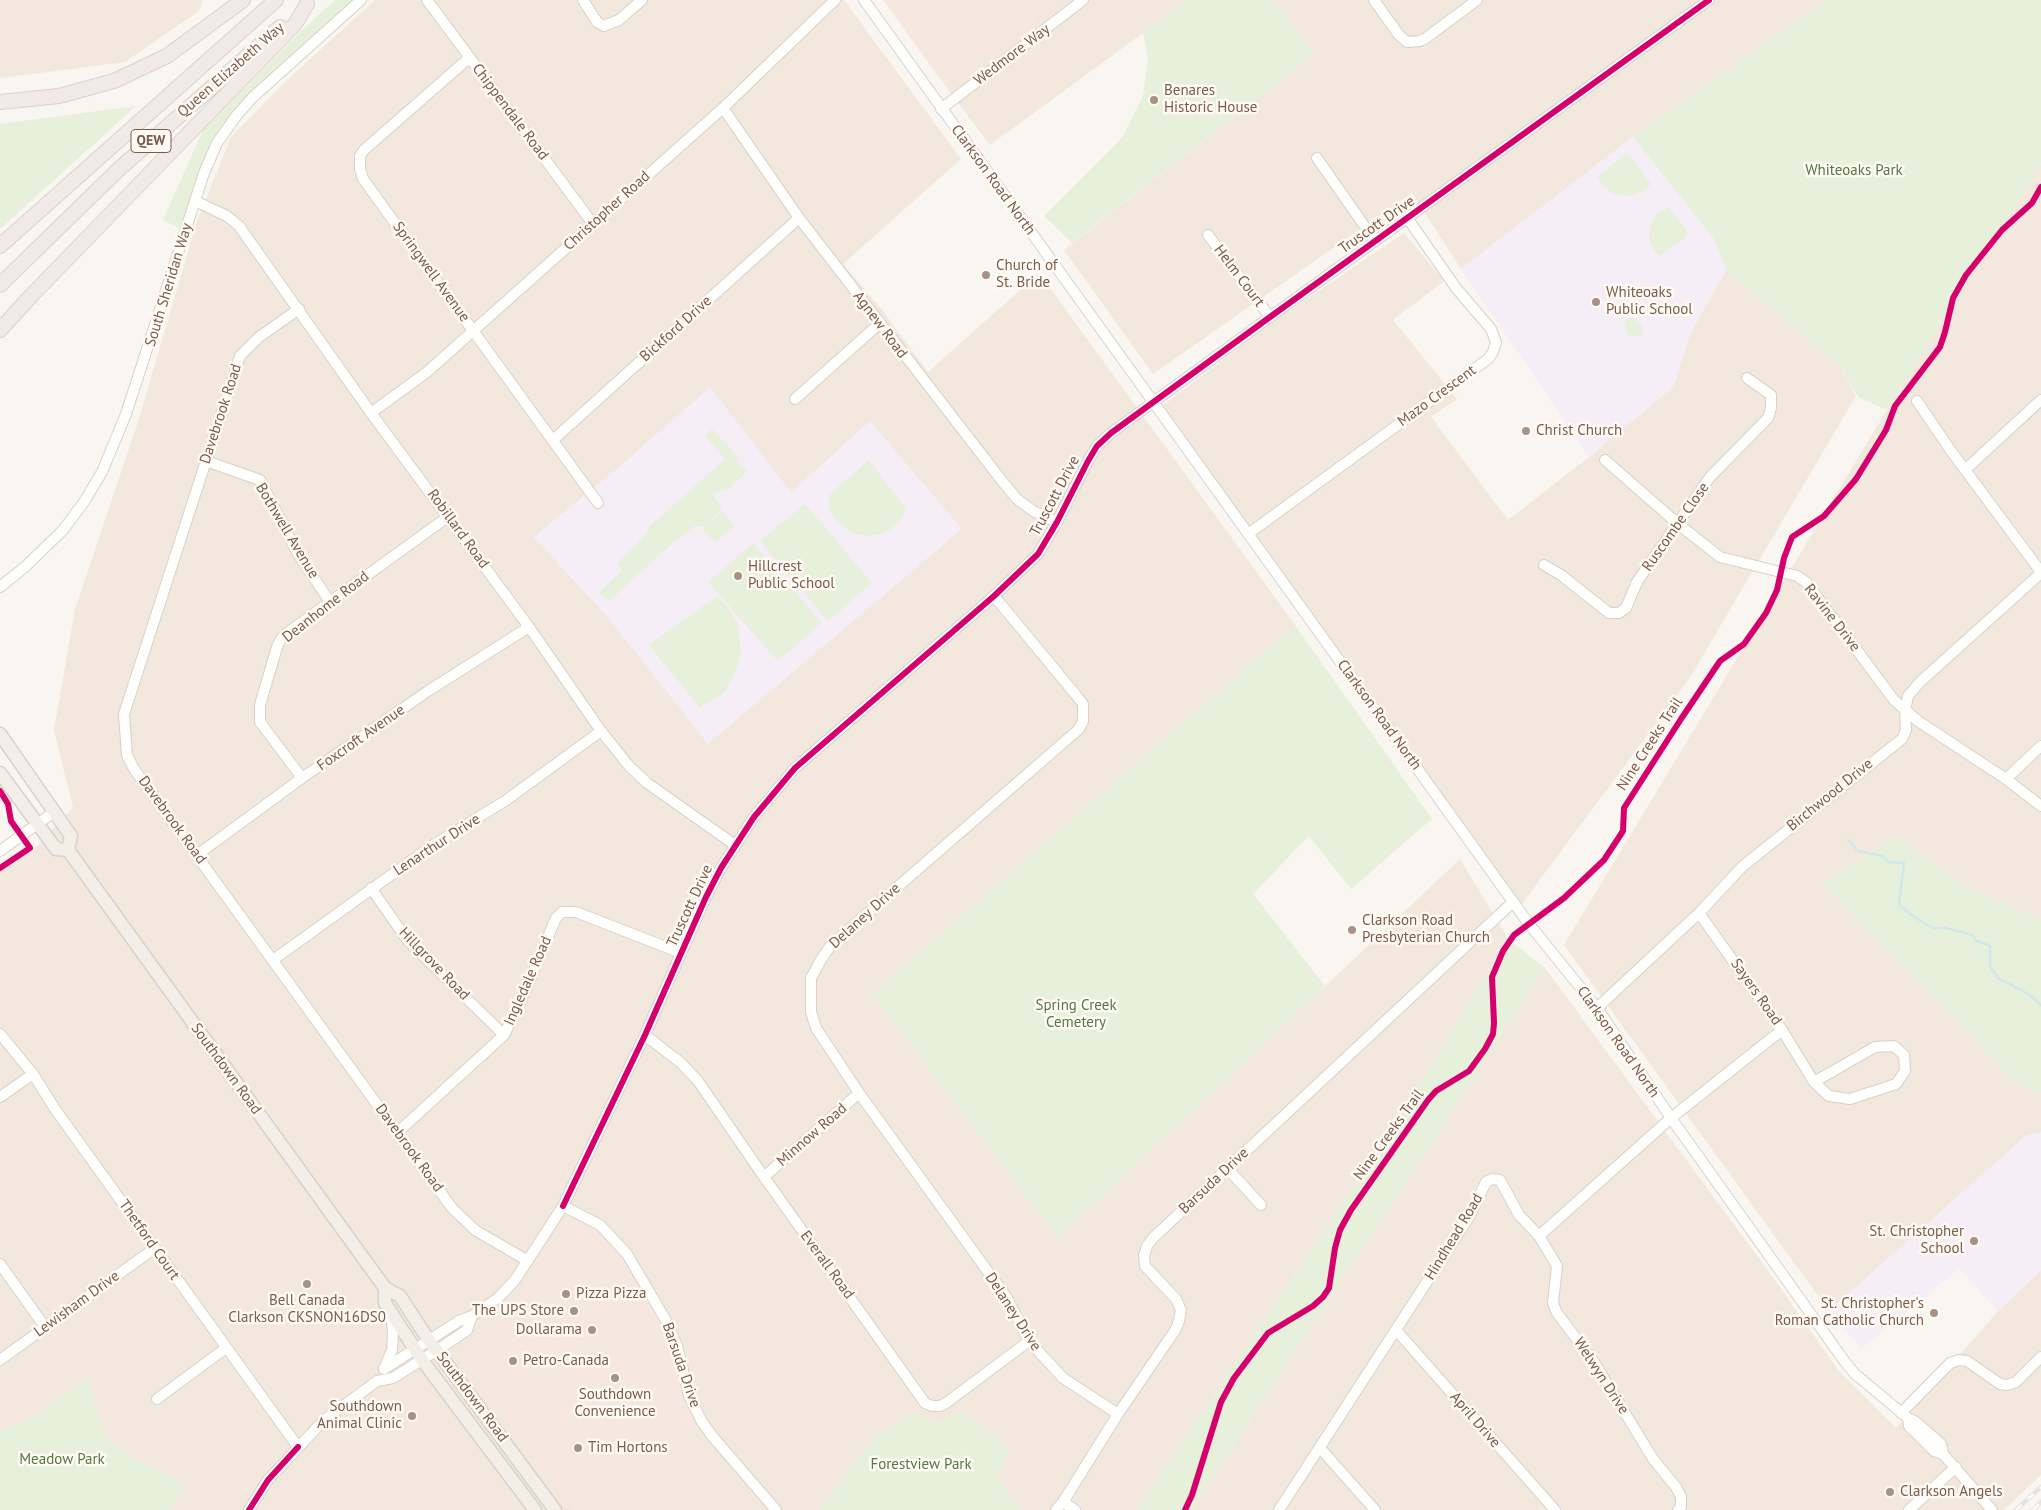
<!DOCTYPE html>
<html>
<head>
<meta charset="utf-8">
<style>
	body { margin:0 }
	canvas { display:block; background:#f9f5f0 }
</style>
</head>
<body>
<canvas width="2041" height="1510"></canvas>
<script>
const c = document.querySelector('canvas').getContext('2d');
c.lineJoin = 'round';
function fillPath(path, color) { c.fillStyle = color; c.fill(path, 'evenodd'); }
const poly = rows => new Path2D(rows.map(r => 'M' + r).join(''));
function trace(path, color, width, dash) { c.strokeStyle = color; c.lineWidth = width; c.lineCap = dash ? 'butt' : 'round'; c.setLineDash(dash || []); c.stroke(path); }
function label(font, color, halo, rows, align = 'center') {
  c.font = font + ' "PT Sans",sans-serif'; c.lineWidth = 5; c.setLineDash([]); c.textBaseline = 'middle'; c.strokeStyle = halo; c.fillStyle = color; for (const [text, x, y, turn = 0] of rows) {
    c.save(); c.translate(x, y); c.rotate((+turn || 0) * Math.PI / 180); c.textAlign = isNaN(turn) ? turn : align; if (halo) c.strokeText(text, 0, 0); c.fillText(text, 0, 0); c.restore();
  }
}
fillPath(poly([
	[0,0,203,0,199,11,125,62,0,78],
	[375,0,844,0,961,159,843,264,883,311,928,372,1039,273,1295,625,873,994,1058,1238,1460,859,1508,939,1388,1135,1137,1510,1019,1510,997,1476,965,1412,938,1422,913,1413,870,1441,821,1510,594,1510,696,1430,687,1407,665,1332,608,1241,568,1215,536,1264,519,1299,466,1347,463,1359,574,1510,171,1510,183,1483,130,1457,105,1436,87,1379,37,1416,0,1431,0,869,33,851,73,807,54,730,75,609,138,422,197,221,231,137,285,82],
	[613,472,791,492,605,614,534,537],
	[1020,0,1188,0,990,145,944,84,1035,20],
	[1274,0,1826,0,1633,137,1461,269,1412,193,1153,374,1064,250,1314,55],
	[2041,164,2041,920,1964,885,1897,837,2013,1080,2041,1095,2041,1132,2027,1135,1829,1311,1564,945,1887,410],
	[1404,233,1444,281,1393,320,1457,399,1431,417,1508,520,1589,457,1674,386,1690,334,1726,270,1840,366,1856,396,1689,679,1521,905,1157,410,1270,324],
	[1545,968,1777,1283,1838,1370,1896,1428,1998,1311,2041,1270,2041,1475,2004,1510,1192,1510]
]), '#f2e8de');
fillPath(poly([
	[883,0,1020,0,1035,20,944,84],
	[568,1215,597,1229,608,1241,665,1332,687,1407,696,1430,594,1510,574,1510,463,1359,466,1347,519,1299,536,1264]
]), '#f6e8e1');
fillPath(poly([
	[1633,137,1714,239,1726,270,1690,334,1674,386,1589,457,1461,269],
	[710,387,791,492,870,421,962,529,708,744,605,614,534,537,613,472],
	[2041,1132,2041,1270,1998,1311,1959,1269,1861,1349,1829,1311,2027,1135]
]), '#f6eef6');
fillPath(poly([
	[335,0,354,0,262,82,244,99,218,131,207,151,181,229,163,220,203,130,302,30],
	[1188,0,1274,0,1314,55,1072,243,1044,216,1122,138,1143,96,1148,59,1143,33],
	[1826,0,2041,0,2041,164,1887,410,1858,397,1840,366,1726,270,1714,239,1633,137],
	[136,106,0,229,0,124],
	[1624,155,1630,156,1651,184,1643,191,1633,195,1623,196,1612,193,1603,186,1597,178],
	[1668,207,1687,230,1687,236,1659,256,1653,248,1649,239,1650,229,1653,219,1660,212],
	[1628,318,1634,318,1642,325,1643,334,1636,337,1628,335,1624,326,1625,321],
	[712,429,738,457,736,460,747,471,726,491,722,488,713,496,722,505,721,510,708,522,723,512,734,526,715,542,703,531,704,526,695,526,686,535,678,538,609,601,599,593,622,571,617,564,648,532,647,529,725,459,705,436],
	[869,460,906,509,900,521,890,530,878,535,865,536,852,533,836,521,830,509,828,496],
	[805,504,872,583,828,621,760,541],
	[753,543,822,623,778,661,708,582],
	[717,596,727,606,738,624,741,652,736,670,725,692,700,708,649,645],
	[1295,625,1432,819,1351,889,1309,836,1253,894,1325,986,1058,1238,872,994],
	[1897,837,1964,885,2041,920,2041,1095,2013,1080,1822,883],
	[1508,939,1545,968,1192,1510,1137,1510,1388,1135],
	[87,1378,105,1436,130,1457,183,1483,171,1510,0,1510,0,1431,37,1416],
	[965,1412,1010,1449,997,1476,1019,1510,821,1510,870,1441,913,1413,938,1422]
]), '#e7f0db');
trace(poly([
	[1848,840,1858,851,1883,856,1888,862,1904,863,1899,905,1913,916,1932,928,1946,928,1972,935,1977,941,1990,946,1990,966,1998,978,2030,995,2041,1005]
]), '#d0e8ea', 2.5);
const minor = poly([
	[427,0,593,224],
	[583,0,597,22,604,26,619,20,642,0],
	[864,0,1529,924,1597,1008,1671,1118,1845,1362,1855,1374,1908,1418,1916,1422,1941,1444,1943,1454,1992,1510],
	[1374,0,1399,35,1407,42,1420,41,1426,38,1477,0],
	[469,58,364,150,360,156,360,169,363,179,598,503],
	[723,108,799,218,1002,481,1017,499,1033,511,1057,522],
	[941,109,1083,0],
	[1317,158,1375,241],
	[195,201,227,216,239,226,371,413,529,627,601,731,629,766,647,783,735,845],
	[1208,235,1270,317],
	[299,309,259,337,240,356,124,714,127,755,134,769,452,1208,475,1230,528,1261],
	[795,399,879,324],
	[1917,401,1951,451,2041,572],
	[371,413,427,372,723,108,835,0],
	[553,440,799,218],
	[1605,460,1677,523,1720,557,1797,576,1806,582,1894,700,1918,721,2006,779,2041,806],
	[206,461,260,480,298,554,330,602],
	[1966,469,2041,400],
	[1248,534,1488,359,1493,352,1496,342,1491,329,1456,288,1408,219],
	[1544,565,1561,575,1609,613,1619,613,1626,608,1637,582,1710,477,1768,418,1771,408,1771,395,1747,378],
	[0,587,26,566,63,530,84,502,102,472,126,414,204,173,217,143,237,115,252,98,361,0],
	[994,596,1076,695,1083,704,1083,721,1079,729,832,944,822,958,811,978,811,1012,816,1028,859,1093,1007,1298,1029,1341,1063,1378,1118,1414],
	[302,778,260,722,260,705,277,647,281,639,287,633,449,516],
	[2006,779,2041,746],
	[0,851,54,812],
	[197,855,302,778,428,691,529,627],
	[371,888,408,941,504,1035],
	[1699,913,1782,1030,1814,1082,1829,1096,1850,1099,1896,1084,1905,1071,1904,1055,1894,1046,1875,1047,1814,1082],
	[273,960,430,847,505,801,601,731],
	[1597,1008,1699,913,1743,866,1902,739,1906,730,1905,710,1908,696,1920,682,2041,573],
	[0,1034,33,1074,55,1109,298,1447],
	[645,1035,681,1063,698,1081,764,1177,925,1403,932,1406,940,1406,946,1403,1029,1341],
	[0,1097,33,1074],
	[398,1132,504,1035,519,1005,556,918,562,912,576,912,681,953],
	[1227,1168,1261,1205],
	[764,1177,859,1093],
	[563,1206,600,1225,627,1254,668,1324,677,1346,689,1396,702,1422,713,1437,776,1510],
	[1539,1236,1671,1118,1782,1030],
	[0,1264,45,1327],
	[1396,1330,1555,1510],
	[0,1360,155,1248],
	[384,1369,459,1321,472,1316,498,1298,515,1280,563,1206,645,1035,706,897,721,868,754,817,795,768,994,596,1038,554,1057,522,1088,461,1097,446,1111,433,1270,317,1709,0],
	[384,1369,392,1350,393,1332,391,1313],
	[157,1399,226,1348],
	[1901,1413,1950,1363,1959,1360,1967,1361,2000,1384,2007,1385,2016,1382,2041,1357],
	[1908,1418,1909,1426,1934,1451,1943,1454],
	[1320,1448,1375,1510],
	[1063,1502,1075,1510],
	[249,1510,268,1480,324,1420,377,1381,393,1378,448,1343,467,1330,472,1316],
	[1056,1510,1063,1502,1118,1414,1176,1329,1179,1321,1181,1310,1176,1299,1145,1266,1144,1256,1147,1246,1153,1238,1513,902],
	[1279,1510,1469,1217,1486,1182,1492,1179,1500,1180,1519,1215,1539,1236,1557,1266,1553,1303,1557,1313,1594,1362,1653,1459,1676,1487,1681,1497,1681,1507,1678,1510],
	[1909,1510,1956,1467]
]);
const major = poly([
	[0,734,71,836,68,850],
	[0,773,56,849,68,850,385,1288,400,1296,428,1339,555,1510],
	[385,1288,385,1303,422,1360,535,1510]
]);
const highway = poly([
	[0,102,59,96,114,81,167,56,243,0],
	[0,246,276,0],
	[0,285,118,170,280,27],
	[0,330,30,297,295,24,307,4]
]);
trace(minor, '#d7d1cb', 12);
trace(major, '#dad1cc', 15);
trace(highway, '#dad1cc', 16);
trace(minor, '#fefefd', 10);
trace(major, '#f3eee8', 12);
trace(highway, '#f2eae7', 14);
const rail = poly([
	[2016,1510,2041,1487],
	[2033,1510,2041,1502]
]);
trace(rail, '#e6e3e7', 4.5);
trace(rail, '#fffaf3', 2.5, [8]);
trace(poly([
	[0,791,8,804,11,821,30,848,0,868],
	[563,1206,645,1035,706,897,721,868,754,817,795,768,994,596,1038,554,1057,522,1088,461,1097,446,1111,433,1270,317,1709,0],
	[249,1510,268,1480,298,1447],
	[1185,1510,1192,1495,1221,1402,1234,1378,1268,1333,1313,1306,1323,1297,1329,1288,1335,1248,1340,1230,1351,1210,1428,1100,1436,1091,1469,1071,1485,1049,1493,1034,1494,1023,1492,977,1503,951,1514,935,1564,898,1604,860,1623,831,1624,808,1681,719,1720,661,1744,644,1766,613,1777,590,1784,558,1792,537,1824,516,1856,479,1886,430,1895,406,1940,347,1945,332,1953,298,1966,275,2002,230,2032,203,2041,187]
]), '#d6006c', 6);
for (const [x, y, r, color] of [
	[1154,100,5,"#a69286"],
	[986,275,5,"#a69286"],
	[1596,302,5,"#a69286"],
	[1526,431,5,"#a69286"],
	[738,576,5,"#a69286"],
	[1352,930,5,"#a69286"],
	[1974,1241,5,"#a69286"],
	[307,1284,5,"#a69286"],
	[566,1294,5,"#a69286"],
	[574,1311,5,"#a69286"],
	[1934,1313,5,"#a69286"],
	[592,1330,5,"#a69286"],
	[513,1361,5,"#a69286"],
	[615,1378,5,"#a69286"],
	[412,1416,5,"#a69286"],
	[578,1448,5,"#a69286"],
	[1890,1492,5,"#a69286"]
]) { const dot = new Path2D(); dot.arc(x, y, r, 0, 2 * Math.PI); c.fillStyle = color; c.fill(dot); trace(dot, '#fffaf3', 2); }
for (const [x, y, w] of [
	[151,141,40]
]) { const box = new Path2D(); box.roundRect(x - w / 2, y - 11.5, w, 23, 4); c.fillStyle = '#fffaf3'; c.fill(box); trace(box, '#7a5c4d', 1); }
label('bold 14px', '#7a5c4d', null, [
	["QEW",151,141]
]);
label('15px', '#7a5c4d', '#fffaf3', [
	["Wedmore Way",1012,55,-37],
	["Queen Elizabeth Way",231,70,-41],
	["Chippendale Road",510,112,53],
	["Clarkson Road North",993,180,54],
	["Christopher Road",607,211,-42],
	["Truscott Drive",1377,225,-35],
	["Springwell Avenue",431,272,54],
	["Helm Court",1239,276,53],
	["South Sheridan Way",169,285,-73],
	["Agnew Road",880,325,53],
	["Bickford Drive",676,329,-42],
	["Mazo Crescent",1437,396,-36],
	["Davebrook Road",221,414,-72],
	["Truscott Drive",1055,496,-62],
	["Ruscombe Close",1676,527,-55],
	["Robillard Road",458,529,54],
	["Bothwell Avenue",287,531,59],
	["Deanhome Road",326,607,-38],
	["Ravine Drive",1832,618,52],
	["Clarkson Road North",1379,715,54],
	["Foxcroft Avenue",361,738,-35],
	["Nine Creeks Trail",1650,744,-57],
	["Birchwood Drive",1830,795,-39],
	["Davebrook Road",172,820,54],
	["Lenarthur Drive",437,845,-33],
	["Truscott Drive",690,906,-65],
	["Delaney Drive",865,916,-42],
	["Hillgrove Road",434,964,46],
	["Ingledale Road",528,981,-66],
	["Sayers Road",1756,992,55],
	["Clarkson Road North",1618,1042,55],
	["Southdown Road",226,1069,54],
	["Minnow Road",812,1135,-41],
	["Nine Creeks Trail",1389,1135,-54],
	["Davebrook Road",409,1148,54],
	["Barsuda Drive",1214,1181,-43],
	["Hindhead Road",1454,1237,-59],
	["Thetford Court",149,1240,55],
	["Everall Road",827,1265,54],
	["Lewisham Drive",77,1304,-36],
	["Delaney Drive",1013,1312,57],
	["Barsuda Drive",681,1365,71],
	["Welwyn Drive",1601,1376,57],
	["Southdown Road",472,1397,53],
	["April Drive",1475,1420,49]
]);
label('15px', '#7a5c4d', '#fffaf3', [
	["Benares",1164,91],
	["Historic House",1164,108],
	["Church of",996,266],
	["St. Bride",996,283],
	["Whiteoaks",1606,293],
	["Public School",1606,310],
	["Christ Church",1536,431],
	["Hillcrest",748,567],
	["Public School",748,584],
	["Clarkson Road",1362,921],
	["Presbyterian Church",1362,938],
	["St. Christopher",1964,1232,"right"],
	["School",1964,1249,"right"],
	["Pizza Pizza",576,1294],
	["Bell Canada",307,1301,"center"],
	["Clarkson CKSNON16DS0",307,1318,"center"],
	["St. Christopher's",1924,1304,"right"],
	["Roman Catholic Church",1924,1321,"right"],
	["The UPS Store",564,1311,"right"],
	["Dollarama",582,1330,"right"],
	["Petro-Canada",523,1361],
	["Southdown",615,1395,"center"],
	["Convenience",615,1412,"center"],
	["Southdown",402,1407,"right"],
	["Animal Clinic",402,1424,"right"],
	["Tim Hortons",588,1448],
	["Clarkson Angels",1900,1492]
], 'left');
label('15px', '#537a41', '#fffaf3', [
	["Whiteoaks Park",1854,171],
	["Spring Creek",1076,1006],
	["Cemetery",1076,1023],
	["Meadow Park",62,1460],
	["Forestview Park",921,1465]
]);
</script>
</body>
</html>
